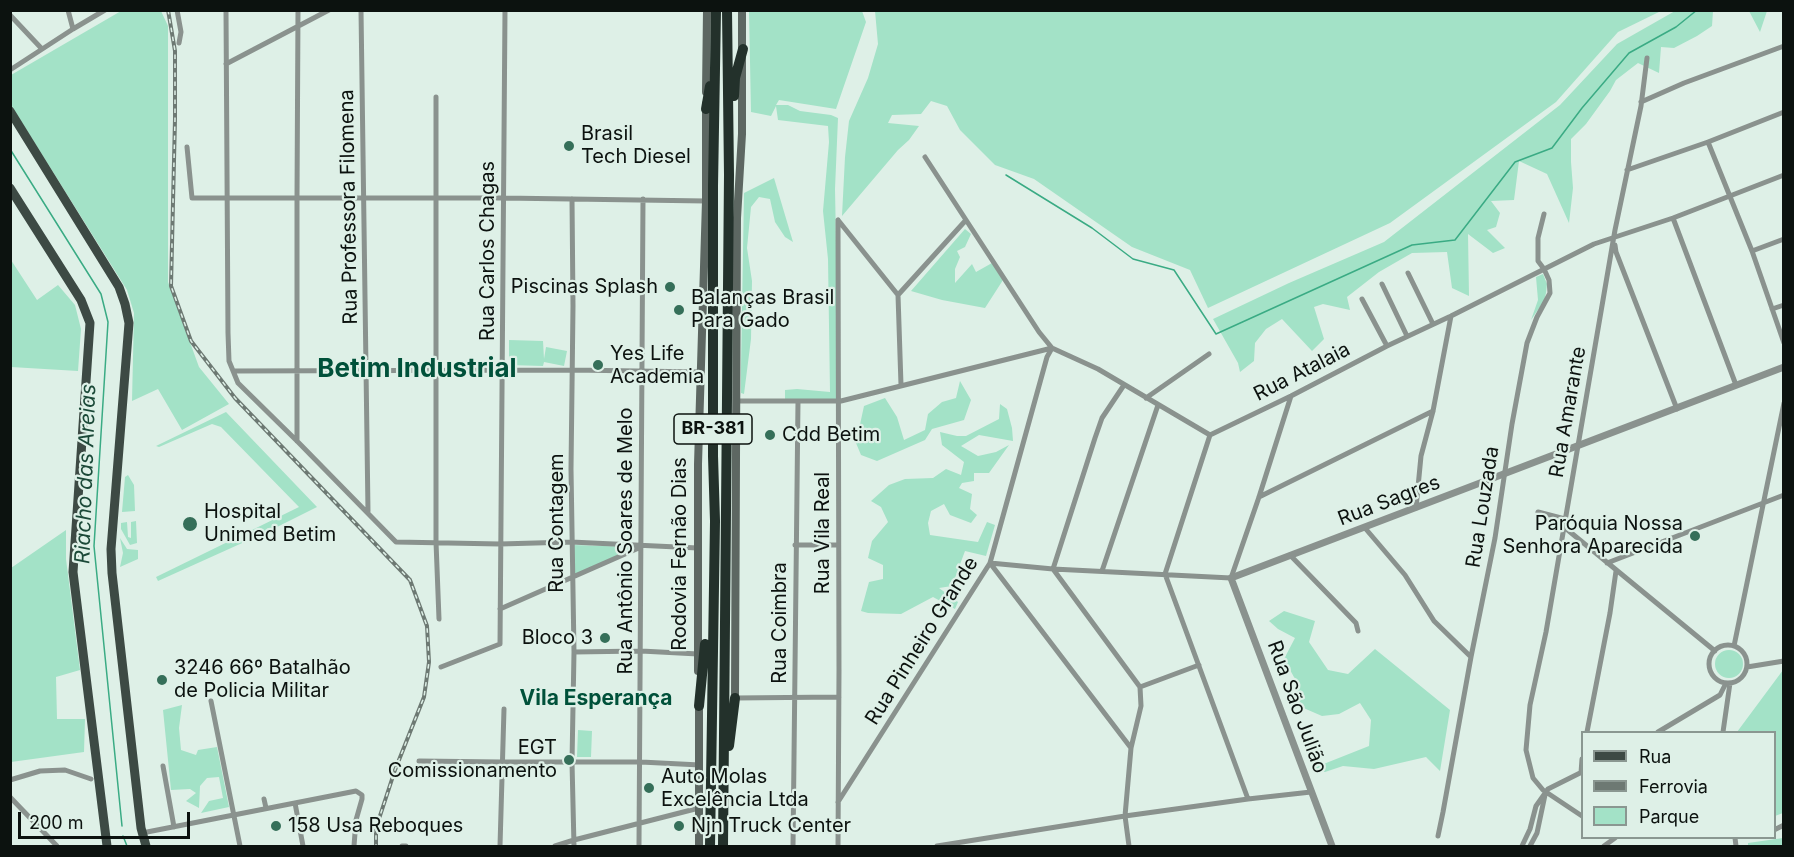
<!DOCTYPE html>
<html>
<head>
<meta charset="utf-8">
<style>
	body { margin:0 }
	#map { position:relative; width:1794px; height:857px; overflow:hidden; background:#def0e7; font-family:Inter,sans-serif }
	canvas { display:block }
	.frame { position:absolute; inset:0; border:12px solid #0c120f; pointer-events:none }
	.legend { position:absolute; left:1581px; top:731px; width:195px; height:108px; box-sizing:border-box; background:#def0e7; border:2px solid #8a9791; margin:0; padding:8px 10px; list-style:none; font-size:18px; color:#0c120f }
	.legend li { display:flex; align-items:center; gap:12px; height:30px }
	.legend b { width:30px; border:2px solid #8a9791 }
	.scale { position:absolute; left:18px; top:812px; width:172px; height:27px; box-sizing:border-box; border:3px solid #0c120f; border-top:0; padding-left:8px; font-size:18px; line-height:21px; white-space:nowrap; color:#0c120f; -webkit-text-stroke:4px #def0e7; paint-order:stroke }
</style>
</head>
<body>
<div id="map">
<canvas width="1794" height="857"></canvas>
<div class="frame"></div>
<ul class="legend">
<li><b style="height:8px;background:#3d4a44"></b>Rua</li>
<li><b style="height:8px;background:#6d7973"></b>Ferrovia</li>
<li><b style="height:16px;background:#a3e2c7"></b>Parque</li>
</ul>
<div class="scale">200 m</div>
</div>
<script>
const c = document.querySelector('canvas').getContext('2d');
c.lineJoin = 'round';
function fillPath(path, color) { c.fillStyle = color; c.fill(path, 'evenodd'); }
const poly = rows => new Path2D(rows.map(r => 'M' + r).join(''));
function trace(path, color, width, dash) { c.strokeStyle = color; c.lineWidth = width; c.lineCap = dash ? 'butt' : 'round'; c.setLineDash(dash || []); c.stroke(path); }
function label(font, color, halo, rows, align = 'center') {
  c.font = font + ' Inter,sans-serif'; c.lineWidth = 4.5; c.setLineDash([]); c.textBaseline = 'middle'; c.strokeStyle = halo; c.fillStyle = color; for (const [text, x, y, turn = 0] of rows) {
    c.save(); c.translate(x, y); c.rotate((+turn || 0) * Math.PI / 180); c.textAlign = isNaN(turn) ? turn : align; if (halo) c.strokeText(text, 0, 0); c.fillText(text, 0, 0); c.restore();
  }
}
fillPath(poly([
	[121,11,161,11,168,26,168,282,199,367,229,404,182,430,158,389,132,401,134,313,127,290,11,105,11,75],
	[749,11,862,11,866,22,836,109,779,100,776,105,788,105,800,111,831,115,838,118,835,189,839,399,785,399,785,390,797,389,830,392,828,259,823,211,829,142,828,126,778,120,776,106,771,116,751,112],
	[875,11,875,10,1661,11,1618,32,1556,102,1390,223,1208,308,1190,270,1132,247,1034,179,995,165,960,130,947,106,931,101,921,114,892,115,888,123,919,126,909,140,898,150,842,216,845,157,849,121,868,78,878,44],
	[1675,11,1713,11,1712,26,1697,36,1674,48,1661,47,1659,73,1638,63,1616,80,1610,91,1586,124,1571,139,1571,162,1573,188,1569,223,1547,174,1519,161,1514,200,1491,201,1500,213,1496,227,1487,230,1505,248,1493,253,1468,234,1469,296,1452,288,1447,252,1412,253,1379,272,1347,297,1350,310,1323,304,1314,307,1324,339,1312,351,1282,319,1266,329,1255,343,1254,361,1240,372,1238,363,1213,319,1289,283,1384,242,1560,105,1617,44],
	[1749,11,1767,11,1760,32],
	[774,178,793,242,785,237,775,222,770,199,759,197,751,207,747,248,752,281,751,339,744,394,741,393,741,367,744,193],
	[965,229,971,234,965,247,957,251,960,257,955,269,955,283,972,264,976,272,992,263,1003,280,985,308,942,300,911,291],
	[11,260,37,300,58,285,75,305,81,329,78,371,11,367],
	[1543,274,1547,284,1546,293,1544,301,1531,320,1538,300,1536,277],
	[509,340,543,341,544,359,546,347,567,351,564,366,544,362,543,366,509,365],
	[960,381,971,400,964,420,932,429,925,440,877,461,861,455,856,443,864,406,885,398,897,417,904,440,925,430,928,414,942,402,956,398],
	[1000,404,1007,409,1012,428,1013,441,979,435,961,446,978,456,996,452,1009,445,989,473,974,473,974,481,962,483,959,488,972,494,970,509,977,515,971,523,950,515,944,504,931,511,928,523,930,535,978,542,987,522,995,525,986,556,965,551,952,586,939,588,958,602,955,609,933,597,901,614,868,613,861,611,869,582,883,579,883,565,868,558,872,541,888,522,881,507,871,501,889,485,905,479,933,478,946,469,961,475,964,462,942,445,940,432,957,436,966,436,999,419],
	[226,412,317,507,271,530,158,581,156,577,299,507,221,427,212,424,159,447,156,446],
	[128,475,134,485,135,511,122,512,125,477],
	[136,521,137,543,130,545,121,529,121,523,127,522,128,537,131,538,131,522],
	[66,530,66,559,80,670,56,677,57,719,85,719,84,752,11,762,11,568],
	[120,538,127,549,138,550,138,559,120,567,123,553],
	[573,545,635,547,573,576],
	[1284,611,1315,621,1309,642,1328,670,1348,674,1375,649,1450,710,1440,771,1426,757,1374,769,1343,766,1325,772,1311,769,1369,746,1371,720,1360,703,1339,714,1322,716,1285,700,1300,688,1284,659,1295,638,1278,629,1269,621],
	'1715 664a14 14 0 1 1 28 0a14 14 0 1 1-28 0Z',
	[1783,670,1783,813,1775,816,1774,732,1737,732],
	[182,705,179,728,181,750,196,755,198,750,217,747,229,807,201,813,209,801,223,798,219,777,207,778,200,786,199,808,186,801,196,793,190,789,171,790,163,710],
	[578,730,592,731,591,757,577,757],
	[1783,838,1783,846,1748,846,1748,843]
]), '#a3e2c7');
trace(poly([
	[10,149,101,294,108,322,94,546,122,826],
	[1006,175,1092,228,1133,259,1174,270,1216,334,1412,245,1455,240,1515,162,1552,148,1582,108,1629,53,1676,27,1697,10],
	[123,836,127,846]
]), '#3aab84', 1.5);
trace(poly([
	[68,10,73,29],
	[177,10,181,32,179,43],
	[226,10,228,333,229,361,238,383,297,441,396,542,500,544,571,542,698,548],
	[361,10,368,511],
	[10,15,42,49],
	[226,64,329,10],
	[10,70,73,29,105,10],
	[436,97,436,542,439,619],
	[1641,102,1684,83,1784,46],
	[1708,142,1752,251,1784,343],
	[187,147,192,198,503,198,706,201],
	[925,157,1039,332,1052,348,1098,369,1210,435,1291,396,1387,346,1451,316,1594,244,1673,218,1784,175],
	[1627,170,1708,142,1784,112],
	[572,199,573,306,571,469,574,652,572,762,574,846],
	[1673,218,1736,385],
	[838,220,898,295],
	[1615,245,1616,252,1677,409],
	[1752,251,1784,239],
	[1408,273,1433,324],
	[1382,284,1407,336],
	[898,295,966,220],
	[898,295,901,385],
	[1362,299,1387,346],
	[1772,309,1784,305],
	[234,371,573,370,701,372],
	[1124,385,1102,418,1095,438,1053,569,1140,687],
	[1146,398,1209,354],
	[736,401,841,401,1052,348],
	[1210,435,1165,574,1248,799],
	[297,441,297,198,298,10],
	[1259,497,1433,411],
	[1416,508,1421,456,1433,411,1451,316],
	[1538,512,1565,519],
	[1564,527,1715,651],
	[1365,528,1405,575,1434,621,1471,657],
	[795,545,838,545],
	[1290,555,1356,623,1358,631],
	[990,563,1053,569,1231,578,1259,497,1291,396],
	[990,563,1131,748],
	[1607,563,1784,495],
	[1102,571,1158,405],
	[500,609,641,547],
	'1709 664a19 19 0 1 1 38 0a19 19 0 1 1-38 0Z',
	[1734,646,1784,403],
	[574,652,641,651,698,654],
	[441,667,500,644,505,10],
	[1747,667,1784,661],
	[1140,687,1199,665],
	[735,698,839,697],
	[211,701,240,846],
	[1587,732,1610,613,1616,571],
	[1658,732,1720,695,1726,683],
	[1723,732,1730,683],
	[419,761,502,762,641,762,700,765],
	[163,766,174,827],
	[1581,773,1582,759],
	[10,780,40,771,65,770,91,779],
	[10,797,57,846],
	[264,799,266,808],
	[838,802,990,563,1047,357,1052,348],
	[295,803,303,846],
	[1582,816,1543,790,1533,778,1526,750,1530,705,1546,632,1615,230,1641,106,1647,58],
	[1774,830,1784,825],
	[142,833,356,791,362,795,362,799,356,820,354,846],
	[1438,836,1443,812,1471,657,1495,538,1512,424,1527,343,1537,317,1550,293,1549,280,1544,269,1538,261,1538,238,1544,214],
	[1735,838,1736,846],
	[402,846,406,846],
	[500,846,504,709],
	[555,846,574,840,699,808],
	[639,846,643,199],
	[793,846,798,401],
	[838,846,839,670,838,220],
	[937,846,1125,816,1248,799,1311,792],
	[1129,846,1125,816,1131,748,1141,706,1140,687],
	[1522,846,1530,829,1536,806,1548,789,1582,772],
	[1530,846,1537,833,1545,795],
	[1604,846,1615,838]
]), '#8a928e', 5);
trace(poly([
	[1332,846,1231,578,1784,367]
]), '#8a928e', 7);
trace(poly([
	[706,92,707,10],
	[698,671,698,464,706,201,706,104],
	[735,698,737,218,742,134,742,10],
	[699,701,699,846]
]), '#5d6762', 8);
trace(poly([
	[10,111,119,287,125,304,129,323,111,549,112,573,141,828,146,846],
	[10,188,81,300,90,323,73,572,107,846]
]), '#3d4a44', 9);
trace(poly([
	[734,96,735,78,743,49],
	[706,109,710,86],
	[699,706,705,644],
	[729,746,735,698],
	[710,846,715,521,713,456,713,186,716,10],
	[723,846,729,175,727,10]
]), '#23312b', 10);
const rail = poly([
	[168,10,175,51,175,119,171,286,191,341,235,398,410,580,427,626,429,662,424,697,395,770,376,828,376,846]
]);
trace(rail, '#6d7973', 4);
trace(rail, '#def0e7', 1.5, [4.5]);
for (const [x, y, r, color] of [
	[569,146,6,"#356f59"],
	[670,287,6,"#356f59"],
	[679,310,6,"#356f59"],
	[598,365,6,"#356f59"],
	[770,435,6,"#356f59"],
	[190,524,8,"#356f59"],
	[1695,536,6,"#356f59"],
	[605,638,6,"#356f59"],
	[162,680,6,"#356f59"],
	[569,760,6,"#356f59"],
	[649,788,6,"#356f59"],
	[276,826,6,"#356f59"],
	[679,826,6,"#356f59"]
]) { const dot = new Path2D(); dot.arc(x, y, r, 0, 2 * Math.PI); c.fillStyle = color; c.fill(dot); trace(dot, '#def0e7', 2); }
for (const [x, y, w] of [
	[713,429,78]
]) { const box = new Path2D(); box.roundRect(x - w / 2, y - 15, w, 30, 4.5); c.fillStyle = '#def0e7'; c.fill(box); trace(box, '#0c120f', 1.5); }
label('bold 18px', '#0c120f', null, [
	["BR-381",713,429]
]);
label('20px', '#0c120f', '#def0e7', [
	["Brasil",581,134],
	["Tech Diesel",581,157],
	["Piscinas Splash",658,287,"right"],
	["Balanças Brasil",691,298],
	["Para Gado",691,321],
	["Yes Life",610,354],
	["Academia",610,377],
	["Cdd Betim",782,435],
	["Hospital",204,512],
	["Unimed Betim",204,535],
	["Paróquia Nossa",1683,524,"right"],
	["Senhora Aparecida",1683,547,"right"],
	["Bloco 3",593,638,"right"],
	["3246 66º Batalhão",174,668],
	["de Policia Militar",174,691],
	["EGT",557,748,"right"],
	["Comissionamento",557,771,"right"],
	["Auto Molas",661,777],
	["Excelência Ltda",661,800],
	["158 Usa Reboques",288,826],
	["Njn Truck Center",691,826]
], 'left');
label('20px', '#0c120f', '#def0e7', [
	["Rua Professora Filomena",349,207,-91],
	["Rua Carlos Chagas",488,251,-90],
	["Rua Atalaia",1302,372,-27],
	["Rua Amarante",1568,412,-80],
	["Rua Sagres",1389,501,-21],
	["Rua Louzada",1483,507,-81],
	["Rua Contagem",557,523,-90],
	["Rua Vila Real",823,533,-90],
	["Rua Antônio Soares de Melo",626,541,-90],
	["Rodovia Fernão Dias",680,554,-90],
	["Rua Coimbra",780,623,-90],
	["Rua Pinheiro Grande",922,641,-58],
	["Rua São Julião",1297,707,70]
]);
label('italic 21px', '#1b4938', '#def0e7', [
	["Riacho das Areias",86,474,-88]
]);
label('bold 21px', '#00513a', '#def0e7', [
	["Vila Esperança",596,699]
]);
label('bold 26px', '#00513a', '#def0e7', [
	["Betim Industrial",417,369]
]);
</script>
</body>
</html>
